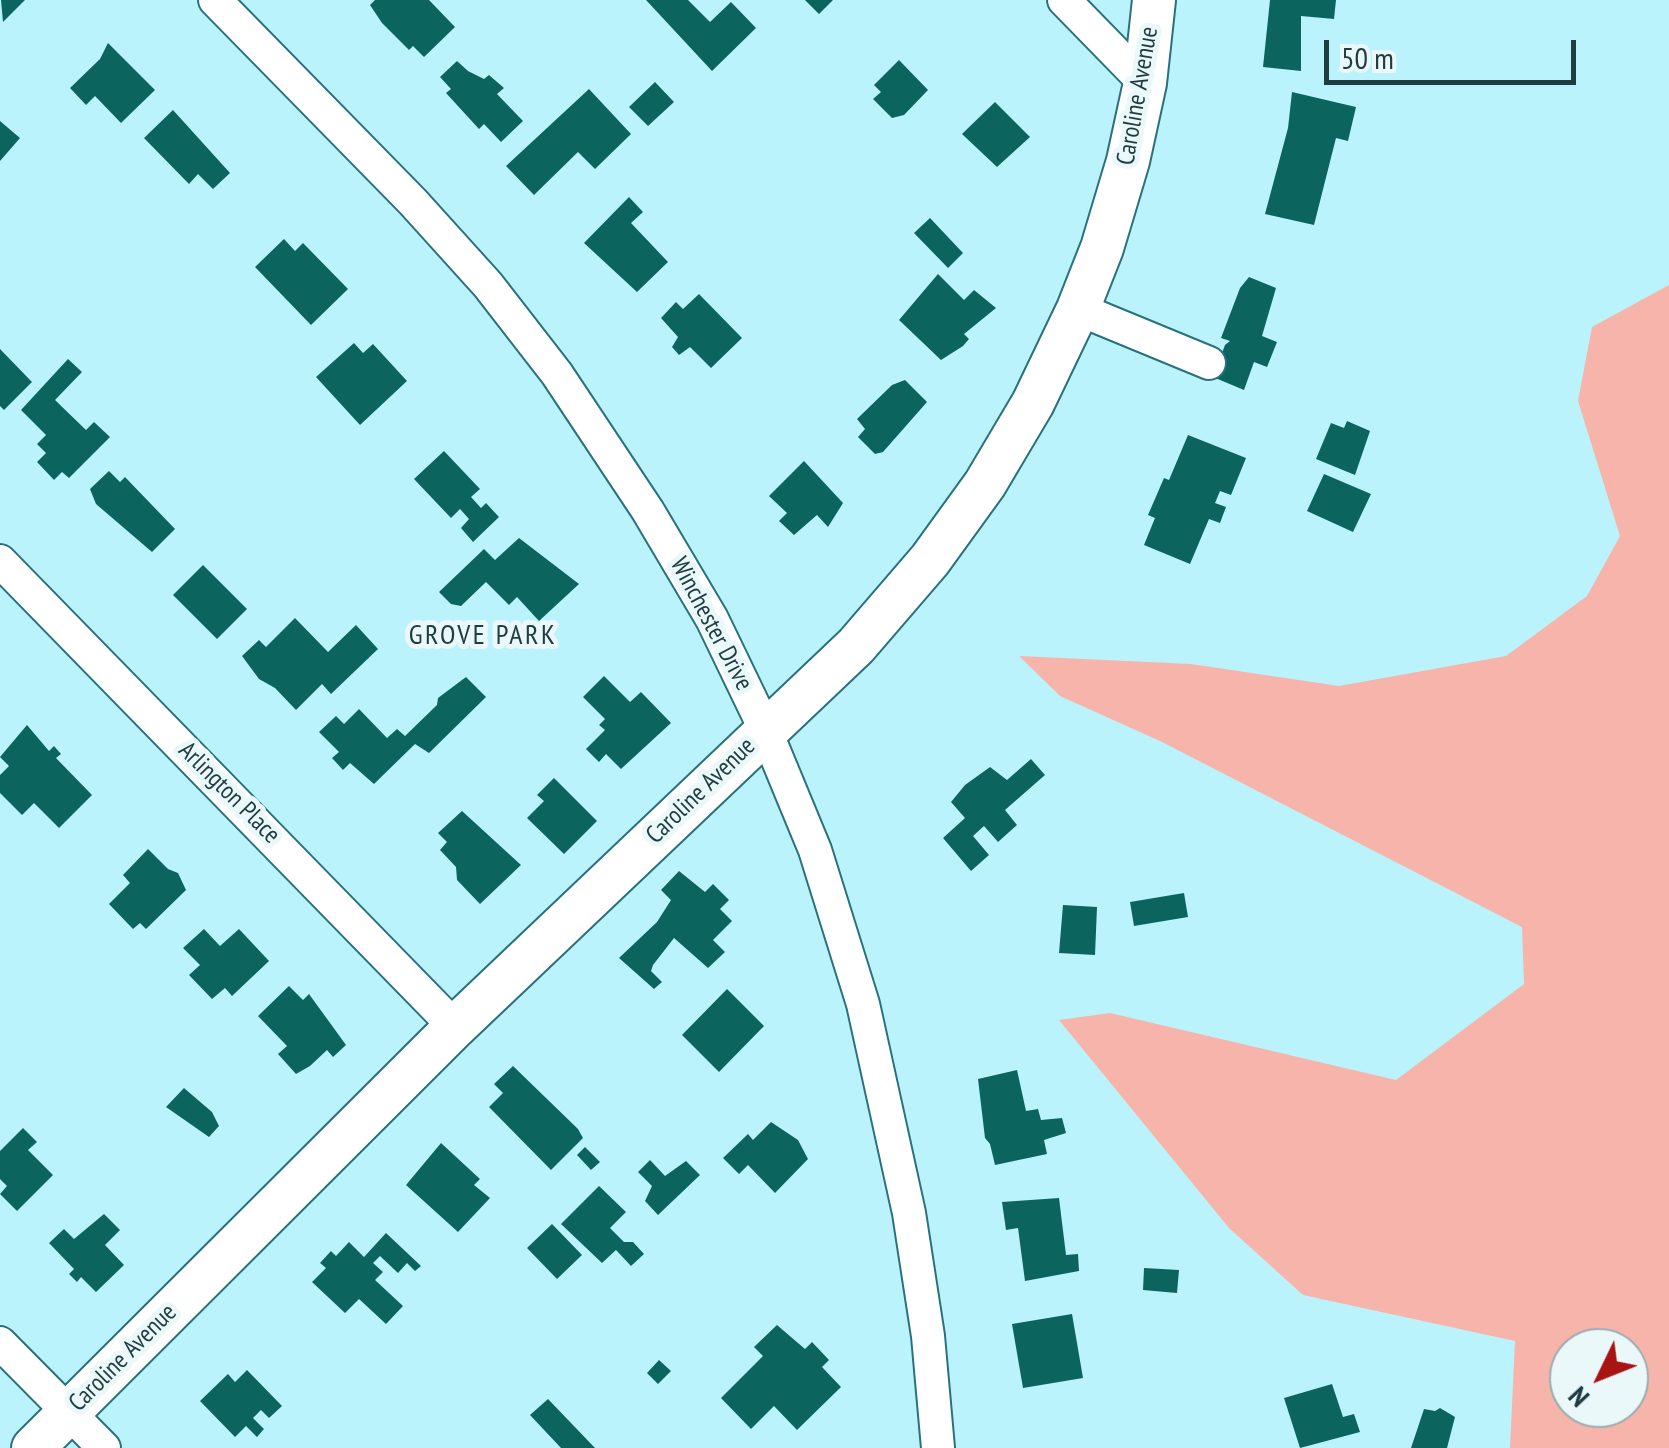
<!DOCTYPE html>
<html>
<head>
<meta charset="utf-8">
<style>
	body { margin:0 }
	#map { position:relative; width:1669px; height:1448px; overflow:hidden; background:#bbf3fc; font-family:"PT Sans Narrow",sans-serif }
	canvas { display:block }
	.north { position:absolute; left:1549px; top:1328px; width:100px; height:100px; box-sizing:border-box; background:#eaf8fa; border:2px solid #99adb0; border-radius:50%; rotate:227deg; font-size:28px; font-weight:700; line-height:40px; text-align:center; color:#1f3c41 }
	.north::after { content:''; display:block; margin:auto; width:35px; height:45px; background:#a81411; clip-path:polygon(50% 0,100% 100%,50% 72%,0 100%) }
	.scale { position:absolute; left:1324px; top:40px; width:252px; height:45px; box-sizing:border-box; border:5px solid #1f3c41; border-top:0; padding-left:12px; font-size:30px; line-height:35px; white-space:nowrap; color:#1f3c41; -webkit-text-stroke:8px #eaf8fa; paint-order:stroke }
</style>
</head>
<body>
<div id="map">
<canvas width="1669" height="1448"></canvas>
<div class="north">N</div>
<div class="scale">50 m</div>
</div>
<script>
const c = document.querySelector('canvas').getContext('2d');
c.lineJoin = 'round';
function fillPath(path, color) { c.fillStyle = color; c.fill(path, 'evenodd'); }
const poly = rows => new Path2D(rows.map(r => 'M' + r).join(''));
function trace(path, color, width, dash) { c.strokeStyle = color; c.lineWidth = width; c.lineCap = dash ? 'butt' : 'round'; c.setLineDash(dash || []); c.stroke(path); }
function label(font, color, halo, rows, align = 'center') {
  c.font = font + ' "PT Sans Narrow",sans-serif'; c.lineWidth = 10; c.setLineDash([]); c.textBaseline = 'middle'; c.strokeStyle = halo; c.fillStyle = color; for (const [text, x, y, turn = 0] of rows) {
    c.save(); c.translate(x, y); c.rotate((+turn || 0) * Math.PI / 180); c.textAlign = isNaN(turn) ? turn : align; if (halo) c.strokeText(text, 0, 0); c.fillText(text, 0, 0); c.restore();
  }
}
fillPath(poly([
	[1669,285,1669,1448,1510,1448,1515,1341,1303,1295,1229,1228,1059,1020,1110,1013,1396,1080,1524,984,1522,927,1162,742,1060,696,1019,656,1191,664,1339,686,1506,656,1587,596,1620,536,1578,401,1592,327],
	[1569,1348,1629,1348,1629,1408,1569,1408]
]), '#f7b4aa');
fillPath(poly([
	[1,0,25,0,3,22],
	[375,0,429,0,455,27,424,57,413,46,409,50,382,23,370,5],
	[646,0,688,0,710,22,731,2,756,28,712,71],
	[805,0,833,0,819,14],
	[1270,0,1336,0,1334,19,1301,16,1301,71,1263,67],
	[108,43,155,90,121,123,95,96,86,105,70,88,100,59],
	[899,60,928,90,904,115,892,118,873,99,881,92,874,85],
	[457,61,468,71,484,79,489,75,504,88,497,94,523,121,501,142,484,124,479,129,446,93,451,89,440,77],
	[655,82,674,102,648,126,629,107],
	[589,89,631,134,595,169,578,152,534,195,506,166],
	[1292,92,1356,107,1348,141,1336,138,1314,225,1265,214,1288,128],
	[995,102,1030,137,997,167,962,134],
	[173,110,230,173,213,189,198,174,189,184,144,138],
	[0,121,20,138,0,161],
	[629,197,643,212,631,223,668,262,637,292,584,243],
	[930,218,963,253,948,268,914,233],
	[284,239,295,251,303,243,348,289,311,325,255,267],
	[938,274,964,300,974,290,996,308,964,334,969,339,963,346,941,360,899,320],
	[1249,277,1276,288,1262,336,1277,342,1267,367,1254,362,1244,390,1213,377,1225,345,1230,341,1221,338,1240,288],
	[699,294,742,338,711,368,690,347,679,355,672,347,678,337,661,318,676,302,683,309],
	[354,343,363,353,373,344,407,381,360,425,316,377],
	[0,349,32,382,4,410,0,406],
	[68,359,82,372,55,400,86,430,94,422,110,437,69,478,62,472,54,480,37,462,46,453,37,444,46,435,21,410],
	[905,380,927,402,883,452,875,454,858,437,865,429,857,419,892,385],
	[1347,421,1370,431,1355,475,1316,459,1331,423,1344,428],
	[1188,435,1246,458,1231,495,1220,491,1215,503,1226,507,1220,523,1209,519,1190,564,1144,545,1155,518,1148,515,1164,478,1169,480],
	[444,451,480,489,471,497,481,508,486,503,499,517,473,542,461,528,469,519,460,509,451,518,414,479],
	[804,461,843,503,828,527,817,515,794,535,779,521,787,513,769,496],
	[109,471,120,482,125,477,175,529,152,552,96,504,90,489],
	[1324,474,1371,494,1353,532,1307,511],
	[519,538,579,584,539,621,517,597,509,605,486,582,461,606,451,604,439,592,484,549,495,560],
	[203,565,247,609,217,639,173,595],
	[295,618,328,652,356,625,378,649,331,694,322,684,296,710,275,688,259,679,242,656,259,640,266,647],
	[604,676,630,702,641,692,671,723,621,769,606,754,599,762,586,749,605,730,599,725,605,719,583,697],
	[466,677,486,697,429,753,415,744,374,784,350,763,343,770,332,758,339,752,319,732,336,716,344,724,359,709,387,738,397,729,405,736,437,705,438,698],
	[27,725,49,751,54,746,61,754,56,758,92,795,59,828,34,803,22,815,0,793,0,775,9,766,0,757],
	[1031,759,1045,775,1005,810,1017,825,998,842,984,826,973,836,989,855,971,871,943,838,965,818,951,802,965,785,990,767,1007,780],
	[554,778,597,821,564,854,527,818,544,801,537,795],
	[462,811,521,865,480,904,457,880,456,867,440,850,447,842,438,833],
	[148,849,168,869,178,873,186,890,146,929,140,923,133,929,109,904,130,883,123,875],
	[679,871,705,892,713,884,729,900,720,909,732,921,713,940,725,952,708,968,674,938,653,965,651,971,662,982,654,989,619,958,657,922,671,900,661,890],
	[1184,893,1188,917,1134,926,1130,902],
	[1063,905,1097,907,1095,955,1059,953],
	[204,929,220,946,239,929,269,961,232,996,225,988,212,999,189,975,200,965,183,948],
	[289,986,303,1000,309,994,346,1045,333,1057,327,1050,310,1066,296,1074,278,1054,287,1046,258,1016],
	[727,989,764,1026,719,1072,682,1035],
	[513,1066,578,1129,583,1138,551,1170,489,1107,503,1093,494,1084],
	[1017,1070,1026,1111,1038,1109,1041,1120,1062,1118,1066,1133,1044,1140,1047,1154,995,1165,990,1144,985,1138,978,1079],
	[184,1088,212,1112,219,1126,209,1137,166,1107],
	[771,1122,798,1140,808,1159,775,1193,748,1165,739,1174,723,1158,748,1134,753,1140],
	[23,1128,37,1142,28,1150,53,1175,17,1211,0,1194,7,1186,0,1179,0,1151],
	[441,1143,480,1179,474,1185,490,1198,458,1232,406,1185],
	[585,1147,600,1162,591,1170,577,1155],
	[650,1160,665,1176,686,1161,700,1175,658,1215,645,1201,652,1186,638,1172],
	[599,1186,626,1212,610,1228,624,1242,633,1242,644,1254,631,1266,616,1250,602,1263,561,1224],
	[1059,1198,1066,1255,1078,1254,1079,1271,1025,1281,1018,1228,1006,1230,1002,1202],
	[104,1214,120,1230,105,1245,124,1265,96,1292,81,1277,77,1282,69,1274,74,1269,49,1243,64,1229,74,1239],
	[552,1224,582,1255,557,1279,527,1248],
	[386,1233,421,1266,415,1271,407,1263,398,1273,380,1256,373,1263,383,1272,375,1280,403,1306,386,1324,359,1299,345,1313,312,1282,326,1268,320,1263,331,1251,336,1256,349,1242,364,1257],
	[1144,1268,1179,1270,1177,1293,1143,1290],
	[1072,1314,1083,1378,1023,1388,1012,1324],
	[777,1325,805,1349,812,1342,829,1360,822,1367,841,1387,797,1430,774,1406,751,1429,721,1398,763,1356,754,1347],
	[659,1360,671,1371,658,1384,647,1373],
	[247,1370,282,1406,269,1418,261,1410,253,1418,264,1429,257,1437,246,1426,235,1437,200,1401,228,1374,235,1382],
	[1332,1384,1343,1417,1354,1414,1360,1432,1300,1448,1284,1398],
	[548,1399,595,1448,561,1448,530,1415],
	[1440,1408,1455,1417,1447,1448,1411,1448,1424,1409,1435,1411]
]), '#0c645f');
const minor = poly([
	[215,0,413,202,488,285,557,374,648,511,712,619,765,729,815,850,863,1004,909,1213,928,1336,938,1448],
	[1064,0,1145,83],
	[1078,309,1209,363],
	[0,561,455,1027],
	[0,1343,104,1448]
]);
const tertiary = poly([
	[33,1448,455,1027,856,646,930,560,985,484,1033,403,1078,309,1102,248,1128,161,1145,83,1154,0]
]);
trace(minor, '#29717c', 36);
trace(tertiary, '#29717c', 46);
trace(minor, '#fff', 32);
trace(tertiary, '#fff', 42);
label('25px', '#1f3c41', '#eaf8fa', [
	["Caroline Avenue",1138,96,-80],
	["Winchester Drive",711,624,62],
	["Caroline Avenue",701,791,-44],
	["Arlington Place",229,793,45],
	["Caroline Avenue",123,1358,-45]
]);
c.letterSpacing = '2.5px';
label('28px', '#1f3c41', '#eaf8fa', [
	["GROVE PARK",483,636]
]);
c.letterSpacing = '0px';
</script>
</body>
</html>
